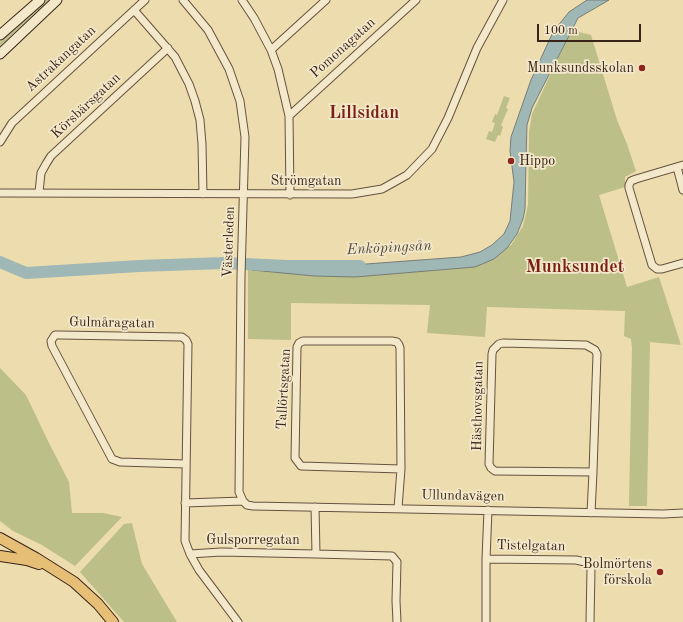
<!DOCTYPE html>
<html>
<head>
<meta charset="utf-8">
<style>
	body { margin:0 }
	#map { position:relative; width:683px; height:622px; overflow:hidden; background:#eddcad; font-family:"Old Standard TT",serif }
	canvas { display:block }
	.scale { position:absolute; left:537px; top:24px; width:104px; height:18px; box-sizing:border-box; border:2px solid #38241a; border-top:0; padding-left:5px; font-size:12px; line-height:14px; white-space:nowrap; color:#38241a; -webkit-text-stroke:3px #f3e8ca; paint-order:stroke }
</style>
</head>
<body>
<div id="map">
<canvas width="683" height="622"></canvas>
<div class="scale">100 m</div>
</div>
<script>
const c = document.querySelector('canvas').getContext('2d');
c.lineJoin = 'round';
function fillPath(path, color) { c.fillStyle = color; c.fill(path, 'evenodd'); }
const poly = rows => new Path2D(rows.map(r => 'M' + r).join(''));
function trace(path, color, width, dash) { c.strokeStyle = color; c.lineWidth = width; c.lineCap = dash ? 'butt' : 'round'; c.setLineDash(dash || []); c.stroke(path); }
function label(font, color, halo, rows, align = 'center') {
  c.font = font + ' "Old Standard TT",serif'; c.lineWidth = 3.5; c.setLineDash([]); c.textBaseline = 'middle'; c.strokeStyle = halo; c.fillStyle = color; for (const [text, x, y, turn = 0] of rows) {
    c.save(); c.translate(x, y); c.rotate((+turn || 0) * Math.PI / 180); c.textAlign = isNaN(turn) ? turn : align; if (halo) c.strokeText(text, 0, 0); c.fillText(text, 0, 0); c.restore();
  }
}
fillPath(poly([
	[46,0,49,0,0,46,0,42],
	[571,30,591,35,617,120,627,144,636,171,625,177,625,187,599,195,627,287,659,277,681,345,650,342,647,506,629,506,632,348,631,339,624,336,625,311,487,307,485,337,427,333,430,305,291,303,291,340,248,339,248,270,329,273,381,274,452,269,482,261,511,245,523,226,528,205,529,132,532,114],
	[504,96,510,98,506,108,508,109,501,125,503,127,500,136,498,135,495,142,486,139,489,131,492,132,495,123,492,122,495,114,497,115],
	[0,368,26,395,49,443,69,482,72,513,103,513,122,517,75,566,42,545,13,531,0,521],
	[132,523,142,564,177,622,124,622,80,572,124,524]
]), '#bcbf87');
const water = poly([
	[587,0,609,0,578,18,532,108,527,125,526,162,525,209,523,219,517,234,507,248,494,259,475,267,355,277,314,276,252,270,251,263,312,268,461,257,480,252,492,245,504,234,510,221,514,182,510,151,511,137,531,80,553,32,569,12,587,0]
]);
fillPath(water, '#9fb8b6');
trace(water, '#767d78', 1);
trace(poly([
	[0,262,26,273,139,266,224,263,287,266,360,266]
]), '#9fb8b6', 12);
const minor = poly([
	[183,0,208,30,229,69,240,101,245,137,241,276,239,492,243,501,247,505,253,506,663,514,683,513],
	[242,0,254,18,271,50,278,69,289,116,290,195],
	[134,10,175,57,189,84,195,101,200,120,202,144,203,194],
	[271,50,326,0],
	[289,116,416,0],
	[0,142,12,123,145,0],
	[683,165,636,179,631,181,629,185,629,188,652,265,657,269,662,269,683,263],
	[677,167,683,190],
	[39,192,41,173,46,164,51,156,168,48],
	[0,193,352,194,382,189,407,175,432,149,448,118,477,48,503,0],
	[186,464,120,462,112,459,52,346,51,341,55,335,60,335,182,337,186,340,188,344,185,541,190,554,199,570,238,622],
	[185,503,243,501],
	[315,507,316,554,392,556,397,562,396,601,397,622],
	[398,508,401,469,400,348,399,345,397,342,392,341,303,341,299,343,297,347,295,458,301,466,401,469],
	[591,513,593,472,597,354,595,350,586,345,503,343,499,344,493,350,492,354,489,464,491,468,495,471,593,472],
	[190,554,221,552,316,554],
	[486,559,576,560,585,562,588,564,591,569,590,622],
	[486,622,486,559,488,510]
]);
const secondary = poly([
	[0,35,40,0],
	[0,54,57,0]
]);
const primary = poly([
	[0,538,36,558,74,582,98,604,113,622],
	[0,556,27,560,39,564]
]);
trace(minor, '#65523f', 9);
trace(secondary, '#38241a', 11);
trace(primary, '#38241a', 12);
trace(minor, '#f3e8ca', 7);
trace(secondary, '#f3e8ca', 9);
trace(primary, '#e6be76', 10);
for (const [x, y, r, color] of [
	[642,68,4,"#8f2418"],
	[511,161,4,"#8f2418"],
	[660,572,4,"#8f2418"]
]) { const dot = new Path2D(); dot.arc(x, y, r, 0, 2 * Math.PI); c.fillStyle = color; c.fill(dot); trace(dot, '#f3e8ca', 1.5); }
label('14px', '#38241a', '#f3e8ca', [
	["Pomonagatan",343,48,-42],
	["Astrakangatan",61,59,-43],
	["Körsbärsgatan",86,106,-43],
	["Strömgatan",306,181],
	["Västerleden",229,242,-88],
	["Gulmåragatan",112,323,1],
	["Tallörtsgatan",284,389,-87],
	["Hästhovsgatan",478,406,-89],
	["Ullundavägen",463,496,1],
	["Gulsporregatan",253,540],
	["Tistelgatan",531,546,1]
]);
label('14px', '#38241a', '#f3e8ca', [
	["Munksundsskolan",634,68],
	["Hippo",519,161,"left"],
	["Bolmörtens",652,564],
	["förskola",652,580]
], 'right');
label('italic 15px', '#524941', '#f3e8ca', [
	["Enköpingsån",389,248,-3]
]);
label('bold 18px', '#7a1f14', '#f3e8ca', [
	["Lillsidan",364,113],
	["Munksundet",575,267]
]);
</script>
</body>
</html>
